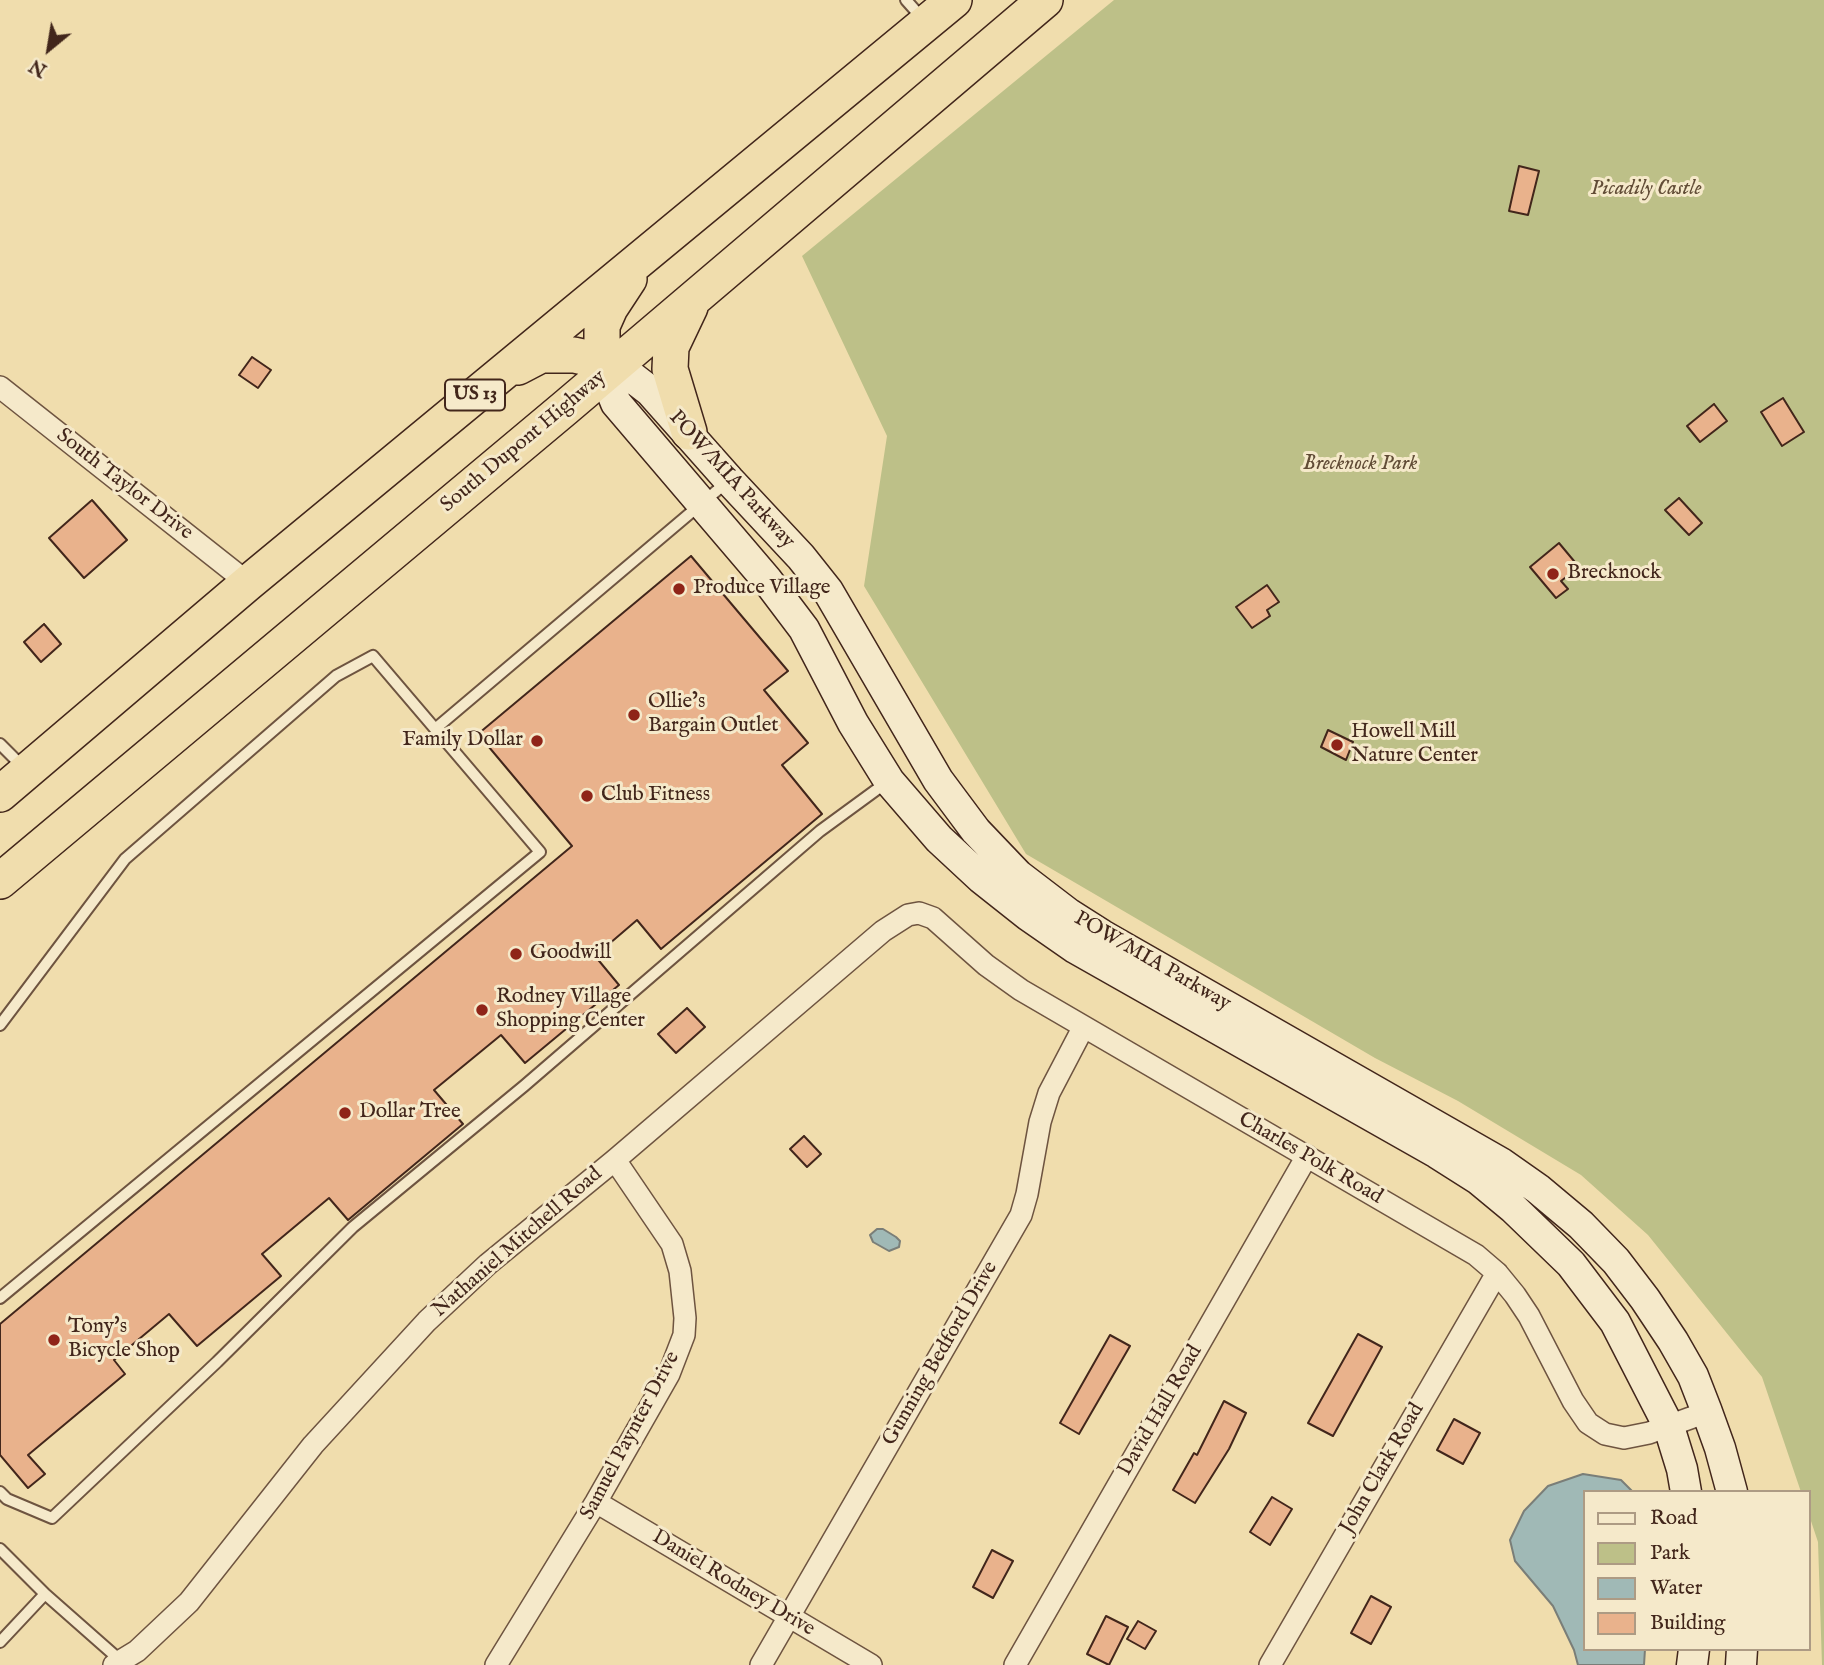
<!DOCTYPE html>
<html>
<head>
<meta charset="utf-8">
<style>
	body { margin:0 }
	#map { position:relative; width:1824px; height:1665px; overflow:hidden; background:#f0ddad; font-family:"IM FELL English",serif }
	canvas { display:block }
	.legend { position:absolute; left:1583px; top:1490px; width:228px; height:161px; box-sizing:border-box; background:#f5e9ca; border:2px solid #ad9b84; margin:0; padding:9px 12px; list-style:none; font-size:21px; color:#42261b }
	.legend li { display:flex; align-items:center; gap:14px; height:35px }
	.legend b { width:35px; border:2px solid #ad9b84 }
	.north { position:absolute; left:14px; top:14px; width:70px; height:70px; -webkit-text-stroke:5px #f5e9ca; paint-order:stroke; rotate:210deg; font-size:19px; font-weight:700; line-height:28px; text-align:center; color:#42261b }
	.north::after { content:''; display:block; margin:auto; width:24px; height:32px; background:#42261b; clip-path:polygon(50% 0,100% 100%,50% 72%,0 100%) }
</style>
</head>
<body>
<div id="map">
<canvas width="1824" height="1665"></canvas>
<ul class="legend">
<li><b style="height:9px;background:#f5e9ca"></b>Road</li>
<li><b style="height:19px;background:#bdc088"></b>Park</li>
<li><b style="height:19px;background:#a0b9b6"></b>Water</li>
<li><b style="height:19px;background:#e9b28c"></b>Building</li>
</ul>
<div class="north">N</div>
</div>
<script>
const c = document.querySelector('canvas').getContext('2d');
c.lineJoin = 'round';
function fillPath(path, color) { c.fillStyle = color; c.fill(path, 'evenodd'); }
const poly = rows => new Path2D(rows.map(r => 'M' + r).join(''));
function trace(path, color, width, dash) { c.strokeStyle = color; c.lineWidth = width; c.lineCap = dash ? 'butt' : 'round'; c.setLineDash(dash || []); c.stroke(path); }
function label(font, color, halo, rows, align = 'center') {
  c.font = font + ' "IM FELL English",serif'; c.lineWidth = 6; c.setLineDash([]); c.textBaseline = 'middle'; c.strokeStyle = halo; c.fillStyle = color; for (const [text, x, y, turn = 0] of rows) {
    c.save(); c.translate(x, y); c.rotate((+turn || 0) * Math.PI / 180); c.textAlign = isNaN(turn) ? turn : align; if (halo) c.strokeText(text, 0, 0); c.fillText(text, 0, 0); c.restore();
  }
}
fillPath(poly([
	[1114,0,1824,0,1824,1665,1822,1665,1818,1542,1808,1512,1808,1492,1801,1492,1762,1377,1648,1235,1581,1175,1458,1101,1375,1058,1026,854,864,586,887,436,802,256]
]), '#bdc088');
const water = poly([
	[877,1229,883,1229,896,1237,900,1241,899,1247,889,1251,873,1242,870,1235,877,1229],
	[1583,1474,1621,1480,1633,1492,1584,1492,1584,1649,1645,1649,1644,1665,1578,1665,1574,1650,1553,1606,1515,1561,1510,1540,1524,1511,1548,1486,1583,1474]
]);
fillPath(water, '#a0b9b6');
trace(water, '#7a7e78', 2);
const building = poly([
	[1519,166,1539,171,1528,215,1509,211,1519,166],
	[252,357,271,370,258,388,239,375,252,357],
	[1783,398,1804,432,1782,446,1761,412,1783,398],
	[1714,404,1727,421,1700,442,1687,426,1714,404],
	[1679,498,1702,523,1689,535,1665,510,1679,498],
	[92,500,127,540,84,578,49,538,92,500],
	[1559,543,1579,567,1561,581,1568,589,1556,598,1530,567,1559,543],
	[691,556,788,671,764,690,808,743,782,765,822,814,661,949,637,920,595,956,619,985,525,1063,501,1035,434,1090,463,1124,348,1220,329,1198,262,1254,281,1276,197,1346,169,1314,114,1360,125,1374,28,1455,45,1474,28,1488,0,1455,0,1324,572,846,478,734,691,556],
	[1267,585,1279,602,1267,610,1270,616,1252,628,1236,607,1267,585],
	[44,624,61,644,41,662,24,642,44,624],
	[1328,730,1353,742,1346,760,1321,747,1328,730],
	[687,1008,705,1027,676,1053,658,1034,687,1008],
	[804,1136,821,1154,807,1167,790,1149,804,1136],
	[1358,1334,1382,1347,1333,1436,1308,1423,1358,1334],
	[1110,1335,1130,1346,1079,1434,1060,1423,1110,1335],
	[1224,1401,1246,1413,1229,1449,1195,1503,1173,1490,1194,1453,1197,1455,1224,1401],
	[1454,1419,1480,1433,1463,1464,1437,1450,1454,1419],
	[1272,1497,1292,1509,1270,1545,1250,1532,1272,1497],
	[992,1550,1013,1561,993,1598,973,1587,992,1550],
	[1371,1596,1391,1607,1371,1644,1351,1633,1371,1596],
	[1106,1616,1128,1627,1109,1665,1087,1654,1106,1616],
	[1138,1621,1156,1631,1145,1649,1127,1639,1138,1621]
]);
fillPath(building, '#e9b28c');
trace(building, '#42261b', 2);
const service = poly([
	[906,0,922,18],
	[435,729,727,482],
	[0,744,25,769],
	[0,1025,125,859,336,676,373,656,540,852,0,1298],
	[0,1492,7,1499,52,1518,217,1362,353,1227,524,1086,820,831,887,782],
	[0,1549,45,1594,121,1661],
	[0,1642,45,1594]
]);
const minor = poly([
	[0,387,248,583],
	[596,1502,871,1665],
	[114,1665,137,1651,189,1602,313,1445,427,1321,488,1264,615,1160,883,931,908,915,919,913,933,918,986,965,1021,990,1476,1255,1497,1273,1515,1295,1529,1316,1573,1401,1588,1423,1605,1434,1624,1438,1649,1433,1707,1412],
	[496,1665,596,1502,669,1374,684,1335,685,1318,680,1271,672,1244,615,1160],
	[761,1665,1021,1215,1027,1194,1040,1122,1049,1093,1083,1028],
	[1015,1665,1307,1156],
	[1270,1665,1497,1273]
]);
const secondary = poly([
	[615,364,650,391,729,480,801,557,828,591,938,780,976,831,1018,875,1069,914,1102,935,1501,1163,1538,1189,1581,1225,1616,1261,1645,1299,1673,1341,1693,1376,1707,1412,1720,1448,1732,1492],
	[604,373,616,403,767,580,804,629,853,723,889,781,939,839,981,878,1029,916,1075,948,1437,1153,1478,1179,1513,1208,1571,1264,1615,1322,1669,1427,1682,1469,1686,1492],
	[1692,1665,1694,1649],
	[1741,1665,1742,1649]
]);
const trunk = poly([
	[518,367,541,355,574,355,615,364],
	[604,373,602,360,602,326,610,308,629,279],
	[689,432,670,369,671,347,690,307],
	[0,794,248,583,954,0],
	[0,881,565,408,1045,0]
]);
trace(service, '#6e5440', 14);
trace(minor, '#6e5440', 24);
trace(secondary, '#42261b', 33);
trace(trunk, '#42261b', 38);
trace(service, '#f5e9ca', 10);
trace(minor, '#f5e9ca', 21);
trace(secondary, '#f5e9ca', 30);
trace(trunk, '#f0ddad', 35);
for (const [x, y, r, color] of [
	[1553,574,7,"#8f2418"],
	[679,589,7,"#8f2418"],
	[634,715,7,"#8f2418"],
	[537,741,7,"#8f2418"],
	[1337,745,7,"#8f2418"],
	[587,796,7,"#8f2418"],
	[516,954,7,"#8f2418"],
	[482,1010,7,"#8f2418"],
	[345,1113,7,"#8f2418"],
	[54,1340,7,"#8f2418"]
]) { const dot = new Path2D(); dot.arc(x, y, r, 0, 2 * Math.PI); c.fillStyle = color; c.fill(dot); trace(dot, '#f5e9ca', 2.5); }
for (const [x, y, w] of [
	[475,395,60]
]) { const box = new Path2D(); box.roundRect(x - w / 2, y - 15.5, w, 31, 5); c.fillStyle = '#f5e9ca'; c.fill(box); trace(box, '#42261b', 2); }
label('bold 19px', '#42261b', null, [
	["US 13",475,395]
]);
label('italic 21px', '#614c36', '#f5e9ca', [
	["Picadily Castle",1646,190],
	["Brecknock Park",1360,465]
]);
label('21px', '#42261b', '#f5e9ca', [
	["South Dupont Highway",524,442,-40],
	["POW/MIA Parkway",731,480,48],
	["South Taylor Drive",124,485,38],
	["POW/MIA Parkway",1152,962,30],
	["Charles Polk Road",1310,1159,30],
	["Nathaniel Mitchell Road",518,1243,-41],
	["Gunning Bedford Drive",941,1354,-60],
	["David Hall Road",1161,1411,-60],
	["Samuel Paynter Drive",631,1436,-62],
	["John Clark Road",1383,1469,-60],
	["Daniel Rodney Drive",733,1584,31]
]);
label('21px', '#42261b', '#f5e9ca', [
	["Brecknock",1567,574],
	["Produce Village",693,589],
	["Ollie’s",648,703],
	["Bargain Outlet",648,727],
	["Howell Mill",1351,733],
	["Nature Center",1351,757],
	["Family Dollar",523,741,"right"],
	["Club Fitness",601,796],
	["Goodwill",530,954],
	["Rodney Village",496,998],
	["Shopping Center",496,1022],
	["Dollar Tree",359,1113],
	["Tony's",68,1328],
	["Bicycle Shop",68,1352]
], 'left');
</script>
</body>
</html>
